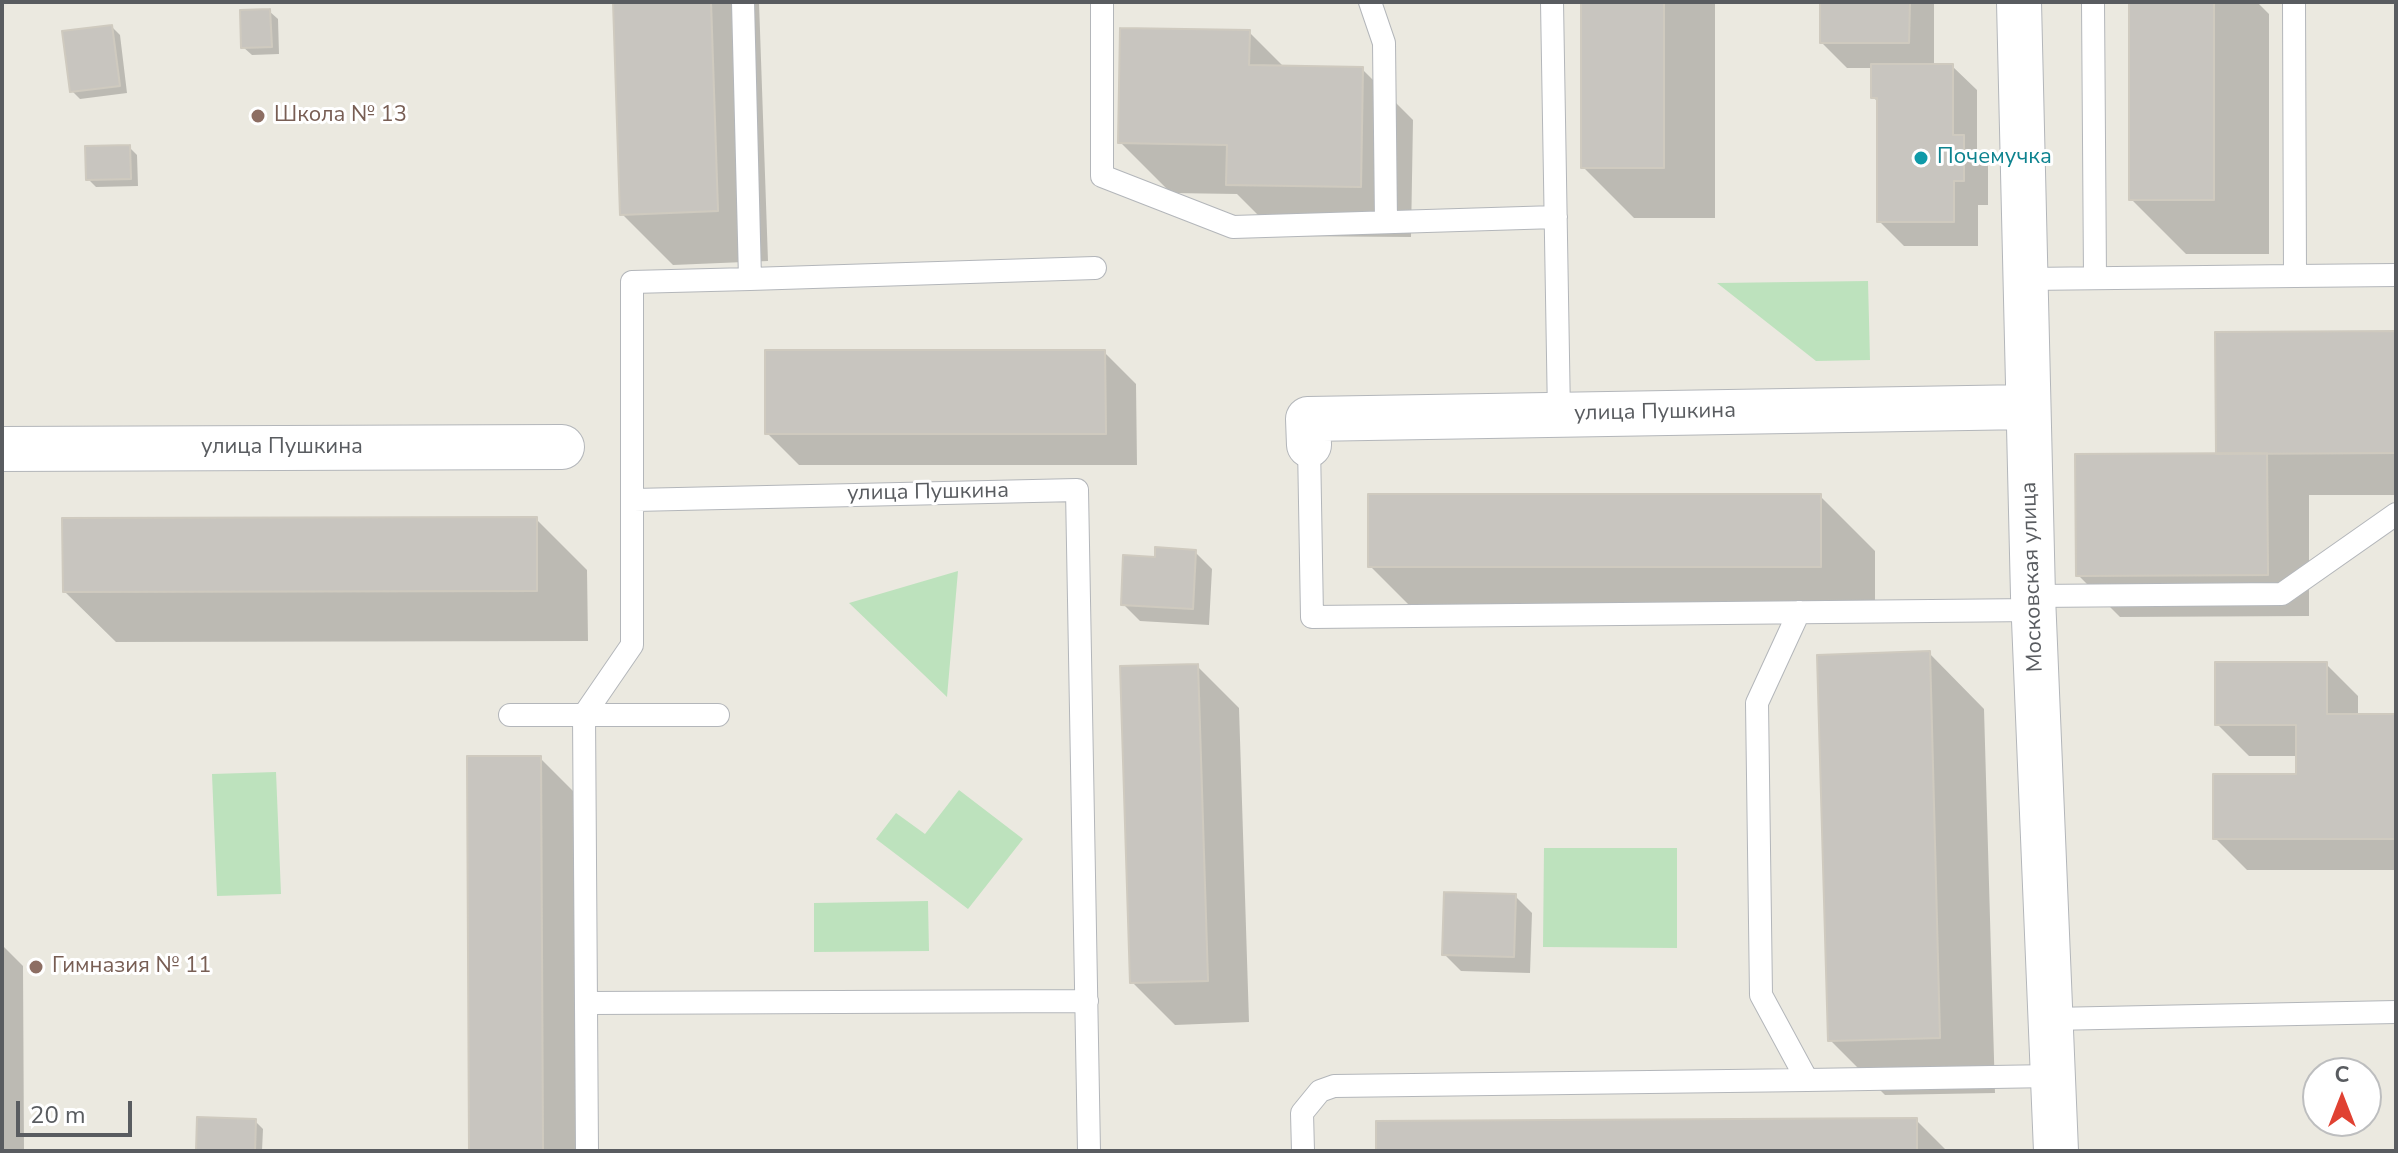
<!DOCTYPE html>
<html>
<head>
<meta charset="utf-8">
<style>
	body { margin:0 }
	#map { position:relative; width:2398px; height:1153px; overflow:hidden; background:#ebe9e0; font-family:"Nunito Sans",sans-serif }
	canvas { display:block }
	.frame { position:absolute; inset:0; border:4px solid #595c60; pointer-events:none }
	.north { position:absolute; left:2302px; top:1057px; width:80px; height:80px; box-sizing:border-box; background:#fff; border:2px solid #bdbebf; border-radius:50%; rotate:0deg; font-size:22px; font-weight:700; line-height:32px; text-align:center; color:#595c60 }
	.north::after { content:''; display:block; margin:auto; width:28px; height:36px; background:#e04132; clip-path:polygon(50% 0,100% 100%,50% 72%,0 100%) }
	.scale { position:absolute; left:16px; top:1101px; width:116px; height:36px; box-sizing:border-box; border:4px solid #595c60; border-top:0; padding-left:10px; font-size:24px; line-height:28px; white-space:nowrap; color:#595c60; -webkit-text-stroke:6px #fff; paint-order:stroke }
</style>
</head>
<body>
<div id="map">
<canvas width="2398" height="1153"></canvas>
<div class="frame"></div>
<div class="north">С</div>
<div class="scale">20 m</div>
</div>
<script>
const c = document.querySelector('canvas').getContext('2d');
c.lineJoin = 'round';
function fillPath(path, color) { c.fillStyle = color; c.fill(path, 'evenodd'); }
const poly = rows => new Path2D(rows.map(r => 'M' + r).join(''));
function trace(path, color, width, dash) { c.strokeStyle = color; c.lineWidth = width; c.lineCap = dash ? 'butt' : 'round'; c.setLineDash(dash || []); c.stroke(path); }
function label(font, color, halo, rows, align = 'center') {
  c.font = font + ' "Nunito Sans",sans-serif'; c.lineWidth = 6; c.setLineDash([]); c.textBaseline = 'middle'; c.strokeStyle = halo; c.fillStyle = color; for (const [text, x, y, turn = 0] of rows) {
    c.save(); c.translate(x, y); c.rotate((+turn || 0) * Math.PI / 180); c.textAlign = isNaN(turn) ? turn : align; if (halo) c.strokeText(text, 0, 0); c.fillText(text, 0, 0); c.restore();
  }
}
fillPath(poly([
	[1868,281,1870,360,1816,361,1717,283],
	[958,571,947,697,849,603],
	[276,772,281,894,217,896,212,774],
	[959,790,1023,839,968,909,876,839,896,813,925,834],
	[1544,848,1677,848,1677,948,1543,947],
	[928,901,929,951,814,952,814,903]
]), '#bde2bd');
fillPath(poly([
	[615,2,759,2,768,261,673,265,622,214],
	[1583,2,1715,2,1715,218,1634,218,1583,167],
	[1822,2,1934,2,1934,66,1952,66,1977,90,1977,152,1988,162,1988,205,1978,205,1978,246,1904,246,1879,221,1879,103,1873,97,1873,68,1847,68,1822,43],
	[2131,2,2257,2,2269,14,2269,254,2186,254,2131,199],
	[269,11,278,19,279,54,252,55,243,47],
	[112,27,120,35,127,93,80,99,72,91],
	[1249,32,1285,68,1362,69,1413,120,1411,237,1279,236,1237,194,1171,193,1120,142],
	[129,147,137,155,138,186,96,187,88,179],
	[2396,333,2396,495,2309,495,2309,616,2120,617,2078,575,2218,456],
	[1104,352,1136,384,1137,465,799,465,767,433],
	[1820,496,1875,551,1875,622,1426,622,1370,566],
	[536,519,587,570,588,641,116,642,65,592],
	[1195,552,1212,569,1209,625,1140,621,1123,604],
	[1929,653,1984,709,1995,1093,1885,1095,1830,1040],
	[2326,664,2358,696,2358,716,2396,716,2396,870,2247,870,2215,838,2298,776,2298,756,2249,756,2217,724],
	[1197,666,1239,708,1249,1022,1175,1025,1132,982],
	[540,758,583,801,584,1151,471,1151],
	[1515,896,1532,913,1530,973,1461,971,1444,954],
	[2,945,23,966,24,1151,2,1151],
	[1916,1120,1947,1151,1378,1151],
	[255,1121,263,1129,262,1151,198,1151]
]), '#0003');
const building = poly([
	[613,2,711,2,718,211,620,215,613,2],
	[1581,2,1664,2,1664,168,1581,168,1581,2],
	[1820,2,1910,2,1909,43,1820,43,1820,2],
	[2129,2,2214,2,2214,200,2129,200,2129,2],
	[270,9,272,47,241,48,240,10,270,9],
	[112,25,120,86,70,92,62,31,112,25],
	[1120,28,1250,30,1249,65,1363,67,1361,187,1226,185,1227,145,1118,143,1120,28],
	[1871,64,1953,64,1953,135,1964,135,1964,181,1954,181,1954,222,1877,222,1877,98,1871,98,1871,64],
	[130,145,131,179,86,180,85,146,130,145],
	[2396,331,2396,453,2216,454,2215,332,2396,331],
	[765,350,1105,350,1106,434,765,434,765,350],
	[2267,453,2268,575,2076,576,2075,454,2267,453],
	[1368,494,1821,494,1821,567,1368,567,1368,494],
	[537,517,537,591,63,592,62,518,537,517],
	[1155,547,1196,550,1193,609,1121,605,1123,555,1155,557,1155,547],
	[1930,651,1940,1038,1828,1041,1817,655,1930,651],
	[2215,662,2327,662,2327,714,2396,714,2396,839,2213,839,2213,774,2296,774,2296,725,2215,725,2215,662],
	[1198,664,1208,981,1130,983,1120,666,1198,664],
	[467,756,541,756,543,1151,469,1151,467,756],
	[1444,892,1516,894,1514,957,1442,955,1444,892],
	[197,1117,256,1119,255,1151,196,1151,197,1117],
	[1917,1118,1917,1151,1376,1151,1376,1121,1917,1118]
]);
fillPath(building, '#c8c5bf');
trace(building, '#cfcabf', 2);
const lane = poly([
	[1102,2,1102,176,1233,227,1556,217],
	[1370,2,1384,43,1386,222],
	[1552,2,1559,415],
	[2093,2,2095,278],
	[2294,2,2295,276,2396,275],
	[750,279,1095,268],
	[2026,279,2295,276],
	[1309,445,1312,617,2034,610],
	[634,500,1077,490,1089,1151],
	[2033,596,2282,594,2396,514],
	[1799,612,1757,703,1761,995,1807,1080,2053,1076],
	[510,715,718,715],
	[589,1003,1087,1001],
	[2051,1019,2396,1012],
	[587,1151,584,715,632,645,632,282,750,279,743,2],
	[1303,1151,1302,1113,1320,1091,1334,1086,1807,1080]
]);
const street = poly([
	[2019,2,2033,596,2056,1151],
	[1309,445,1308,419,2028,407],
	[2,449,562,447]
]);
trace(lane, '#b3b6ba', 24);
trace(street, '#b3b6ba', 46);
trace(lane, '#fff', 22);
trace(street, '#fff', 44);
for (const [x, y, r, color] of [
	[258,116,8,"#8d6e63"],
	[1921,158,8,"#0f9aa8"],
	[36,967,8,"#8d6e63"]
]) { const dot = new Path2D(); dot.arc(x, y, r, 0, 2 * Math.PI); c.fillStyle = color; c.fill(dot); trace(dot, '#fff', 3); }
label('22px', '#785e54', '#fff', [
	["Школа № 13",274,116],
	["Гимназия № 11",52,967]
], 'left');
label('22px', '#0d838f', '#fff', [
	["Почемучка",1937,158]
], 'left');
label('22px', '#595c60', '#fff', [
	["улица Пушкина",1655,413,-1],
	["улица Пушкина",282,448],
	["улица Пушкина",928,493,-1],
	["Московская улица",2033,577,-92]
]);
</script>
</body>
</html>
